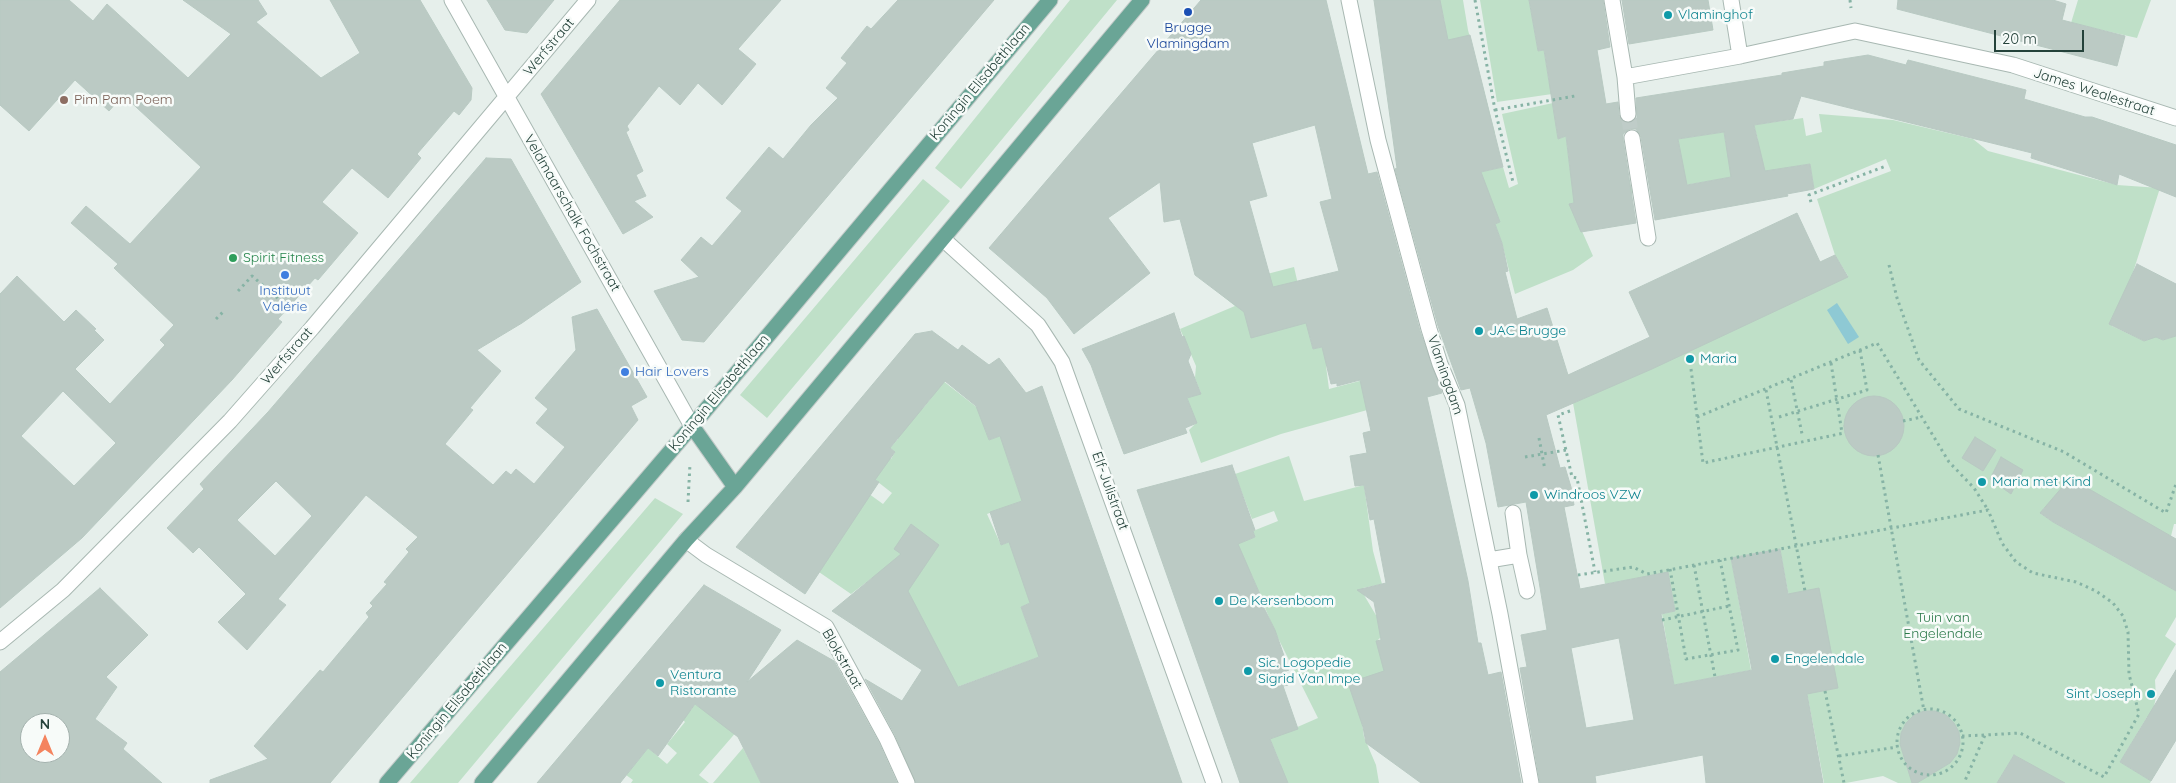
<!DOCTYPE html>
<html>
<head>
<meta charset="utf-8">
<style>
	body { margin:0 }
	#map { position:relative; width:2176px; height:783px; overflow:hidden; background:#e6efeb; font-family:Quicksand,sans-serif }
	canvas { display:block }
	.north { position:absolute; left:20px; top:713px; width:50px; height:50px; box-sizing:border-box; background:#f7fbf9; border:1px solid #a3b1ad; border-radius:50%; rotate:0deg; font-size:14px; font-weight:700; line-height:20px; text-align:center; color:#24423a }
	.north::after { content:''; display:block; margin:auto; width:18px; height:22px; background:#f4845f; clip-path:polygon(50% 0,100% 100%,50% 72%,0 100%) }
	.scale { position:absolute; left:1994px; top:30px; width:90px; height:22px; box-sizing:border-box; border:2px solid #24423a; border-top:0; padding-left:6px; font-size:15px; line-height:18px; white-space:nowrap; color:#24423a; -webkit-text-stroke:4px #f7fbf9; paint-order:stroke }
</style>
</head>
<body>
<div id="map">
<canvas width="2176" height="783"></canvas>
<div class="north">N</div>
<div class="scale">20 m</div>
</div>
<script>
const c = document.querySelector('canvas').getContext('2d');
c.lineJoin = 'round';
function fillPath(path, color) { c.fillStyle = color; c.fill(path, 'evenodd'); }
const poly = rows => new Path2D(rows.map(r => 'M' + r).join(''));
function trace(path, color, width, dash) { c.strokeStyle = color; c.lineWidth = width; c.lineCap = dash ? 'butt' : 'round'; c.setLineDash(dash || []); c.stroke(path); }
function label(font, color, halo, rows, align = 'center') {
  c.font = font + ' Quicksand,sans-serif'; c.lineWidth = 5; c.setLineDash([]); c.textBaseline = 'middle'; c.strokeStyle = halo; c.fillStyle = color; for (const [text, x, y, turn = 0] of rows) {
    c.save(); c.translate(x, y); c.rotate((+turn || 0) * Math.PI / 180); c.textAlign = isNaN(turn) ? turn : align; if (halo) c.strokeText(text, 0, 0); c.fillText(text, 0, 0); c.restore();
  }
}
fillPath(poly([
	[1070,0,1117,0,961,189,935,168],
	[1439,0,1463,0,1468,30,1495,133,1458,144,1431,26,1445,23],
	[1480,0,1529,0,1538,51,1544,50,1549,82,1559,93,1497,102],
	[2078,0,2151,0,2137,38,2071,23],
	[1553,103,1558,139,1566,136,1570,169,1623,160,1633,193,1570,204,1593,256,1573,270,1515,294,1502,243,1495,224,1500,222,1487,196,1481,172,1503,167,1509,188,1518,184,1502,114],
	[1819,114,1893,120,1973,139,1988,151,2117,185,2160,188,2127,291,2111,320,2112,326,2144,341,2149,339,2151,334,2163,340,2170,338,2174,328,2176,329,2176,524,2174,524,2171,536,2044,508,2041,514,2053,522,2176,591,2176,617,2165,636,2176,644,2155,680,2156,697,2151,720,2147,717,2120,762,2151,781,2150,783,2062,783,2014,755,1997,783,1898,783,1883,776,1846,783,1824,783,1780,549,1731,558,1751,670,1674,685,1662,614,1675,611,1668,573,1605,584,1573,403,1848,276,1835,255,1817,199,1891,171,1886,159,1814,189,1810,164,1685,185,1678,139,1724,132,1726,145,1758,140,1754,125,1803,118,1806,136,1822,132],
	[923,179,950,201,767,418,740,395],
	[1294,267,1313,349,1341,343,1346,362,1326,366,1329,389,1371,378,1378,407,1281,434,1201,463,1189,430,1196,423,1187,398,1201,393,1195,378,1196,366,1180,329,1235,306,1213,288],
	[933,373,979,409,989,440,1005,434,1008,459,1018,489,1028,499,987,514,1001,545,1021,538,1030,603,1021,607,1034,643,1047,654,957,687,872,578,851,594,816,570,865,491,883,504,892,493,860,468,879,450,891,459,895,452,890,448,898,439,885,429,924,407,932,397],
	[1289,456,1304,501,1364,485,1373,551,1382,584,1363,588,1364,595,1377,617,1407,611,1377,641,1406,642,1360,707,1364,737,1376,765,1379,783,1259,783,1255,775,1281,765,1270,739,1318,718,1275,632,1252,576,1223,549,1255,537,1253,531,1278,521,1274,511,1252,519,1235,474],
	[655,498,683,514,458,783,410,783],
	[695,704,738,730,699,775,709,783,631,783,633,780,626,775,648,748,667,764,677,753,667,744,685,722,681,718,688,709,691,710],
	[743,748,761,783,713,783]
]), '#bfe0c8');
fillPath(poly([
	[1837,303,1859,337,1848,344,1827,310]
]), '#8ec9d4');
const building = poly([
	[0,0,69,0,93,21,107,4,188,78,231,34,183,0,258,0,267,14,256,22,321,78,360,53,330,0,420,0,472,88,471,100,459,115,454,111,417,154,421,158,388,198,352,168,322,202,358,233,318,280,315,278,278,319,282,322,232,380,82,538,0,608,0,294,17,276,64,322,76,310,96,329,94,330,104,340,75,369,110,404,165,345,160,340,174,325,114,268,118,264,71,223,86,206,130,244,201,167,123,95,109,111,75,80,29,131,0,105,0,0],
	[63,391,116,443,74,486,21,436,63,391],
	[487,0,554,0,527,33,505,30,487,0],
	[620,0,781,0,738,49,756,64,722,105,698,83,680,105,659,86,627,126,629,130,626,132,643,171,636,175,646,196,634,201,653,217,623,234,541,94,620,0],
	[898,0,994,0,704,342,682,340,654,291,699,277,681,260,701,237,712,246,742,211,726,198,769,147,783,159,811,125,838,98,826,88,847,63,841,58,867,26,871,29,898,0],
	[1201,0,1326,0,1368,174,1377,172,1420,331,1442,393,1427,397,1468,581,1478,643,1481,643,1488,675,1501,672,1521,783,1421,783,1366,743,1363,727,1348,683,1384,671,1376,641,1381,640,1374,602,1357,590,1386,583,1374,519,1370,520,1364,485,1355,486,1350,456,1367,453,1363,433,1371,431,1360,380,1337,386,1337,383,1331,384,1322,347,1313,349,1306,323,1251,338,1244,312,1195,275,1180,219,1164,222,1160,182,1108,218,1150,273,1074,334,1047,298,989,248,1201,0],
	[1315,125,1332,199,1320,202,1339,271,1273,287,1249,201,1267,196,1252,143,1315,125],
	[1374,0,1440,0,1448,40,1470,35,1503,167,1481,172,1500,222,1495,224,1502,243,1508,271,1505,272,1517,319,1547,308,1568,375,1650,337,1629,292,1797,213,1820,262,1835,255,1848,277,1652,369,1546,415,1560,468,1565,467,1571,487,1574,505,1564,507,1580,589,1668,572,1675,611,1661,614,1674,685,1752,670,1731,558,1780,549,1788,594,1819,588,1838,688,1807,694,1823,783,1706,783,1703,755,1595,776,1596,783,1540,783,1520,668,1527,667,1521,635,1547,630,1526,502,1498,507,1486,443,1470,388,1461,390,1438,326,1395,169,1397,168,1374,0],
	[1619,638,1634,720,1586,728,1571,648,1619,638],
	[1529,0,1603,0,1610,47,1597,50,1606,104,1618,102,1619,115,1624,123,1633,122,1637,118,1636,98,1782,75,1782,73,1824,66,1824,62,1868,55,1906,65,1908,60,2026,90,2024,99,2085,117,2092,117,2176,145,2176,197,2119,174,2117,185,2031,158,2032,153,1801,96,1793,119,1754,125,1765,171,1810,164,1814,189,1787,194,1788,196,1655,220,1641,137,1636,129,1630,129,1623,134,1623,139,1636,223,1581,232,1569,204,1574,203,1566,136,1558,139,1544,50,1538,51,1529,0],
	[1724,132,1731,177,1687,185,1678,139,1724,132],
	[1622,0,1708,0,1713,30,1629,44,1622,0],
	[1898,0,2053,0,2066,4,2062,20,2125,36,2117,66,1897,9,1898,0],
	[486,158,511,159,581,282,522,323,477,350,501,371,470,408,473,410,445,444,493,485,506,471,511,475,516,469,534,484,565,447,536,423,548,409,535,398,576,350,572,317,597,309,647,397,631,406,638,420,330,783,210,783,210,780,268,759,254,746,320,670,323,672,369,617,366,613,373,606,370,603,387,584,384,582,409,552,406,549,418,537,366,495,278,599,286,605,247,650,218,622,246,594,199,547,193,553,167,528,204,489,200,484,268,412,486,158],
	[276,481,312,516,275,556,237,520,276,481],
	[2137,264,2176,284,2176,336,2163,340,2156,337,2144,341,2109,324,2137,264],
	[1174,313,1182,337,1184,336,1191,354,1188,361,1201,394,1187,398,1197,423,1185,428,1187,433,1124,454,1091,365,1082,349,1174,313],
	[932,331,958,350,962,345,989,365,999,358,1026,393,1042,386,1182,783,916,783,895,735,865,679,902,701,922,670,832,611,901,554,894,549,911,524,939,545,908,591,958,687,1039,657,1021,607,1030,603,1009,542,1001,545,990,512,1022,501,1000,436,989,440,976,406,945,381,890,448,895,452,875,480,879,482,805,594,736,547,915,334,932,331],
	'1844 426a30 30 0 1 1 60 0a30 30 0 1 1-60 0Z',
	[1975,437,1996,450,1983,471,1962,458,1975,437],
	[2001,457,2023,470,2011,494,1990,479,2001,457],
	[1232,465,1255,530,1253,531,1255,537,1238,544,1262,599,1260,600,1275,630,1289,670,1283,672,1288,685,1283,686,1298,729,1270,739,1288,783,1240,783,1137,490,1232,465],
	[2070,478,2176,539,2176,591,2053,522,2040,513,2070,478],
	[704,585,781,630,747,682,797,640,834,661,879,743,897,783,761,783,738,737,695,704,658,756,648,748,620,783,537,783,704,585],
	[100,588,148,635,106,677,117,687,95,719,127,743,123,749,162,783,0,783,0,672,100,588],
	[30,723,60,723,60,753,30,753,30,723],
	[2176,670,2176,740,2151,781,2120,762,2176,670],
	[1924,711,1935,711,1946,715,1954,723,1959,732,1960,743,1957,754,1950,763,1917,783,1912,783,1900,744,1901,733,1906,723,1914,715,1924,711],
	[2014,755,2065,783,1997,783,2014,755]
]);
fillPath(building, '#bbcac4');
trace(building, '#b8c9c2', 1);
trace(poly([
	[1628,114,1632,138]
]), '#bfccc8', 15, [15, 8]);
const minor = poly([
	[452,0,692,426],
	[1349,0,1378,140,1429,329,1440,364,1457,405,1500,614,1531,783],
	[1612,0,1625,77,1628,114],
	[1731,0,1740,56],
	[1625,77,1740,56,1855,31,2013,65,2176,118],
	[1632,138,1648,238],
	[943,239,1038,325,1062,362,1214,783],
	[686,540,706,555,826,627,887,739,907,783],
	[1519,555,1527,591],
	[1489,560,1519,555,1513,513],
	[0,642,63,590,230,421,312,328,588,0]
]);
const major = poly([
	[692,426,735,487],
	[387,783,692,426,1050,0],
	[482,783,686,540,735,487,1142,0]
]);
trace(minor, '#a8b8b2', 17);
trace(major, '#c2cac8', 17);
trace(poly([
	[1475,0,1495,110,1513,182],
	[1850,0,1851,8],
	[1495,110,1575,96],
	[1811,202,1809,195,1886,166],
	[1889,265,1897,298,1919,360,1959,409,2064,452,2166,513,2176,484],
	[238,291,252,276,295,313],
	[216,319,223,312],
	[1831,363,1842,433],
	[1691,369,1703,463,1844,433],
	[1791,380,1802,434],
	[1766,390,1805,591],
	[1570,411,1558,415,1572,477,1577,478,1595,572],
	[1697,417,1877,343,1949,462,1974,488,1988,510],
	[1779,417,1867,390,1860,350],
	[1903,421,1922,417],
	[1539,438,1545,470],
	[1878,455,1924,711],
	[1525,457,1566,450],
	[688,502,690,464],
	[1694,565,1715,677],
	[1670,569,1686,659,1738,650,1720,560],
	[1578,575,1633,567,1647,574,1988,510,2002,543,2016,562,2033,573,2076,582,2096,591,2113,603,2123,616,2128,632,2129,674,2139,714,2104,777,2020,733,1985,735,1964,783],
	[1662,620,1729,606],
	[1825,691,1844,783],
	'1897 742a33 33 0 1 1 66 0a33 33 0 1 1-66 0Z',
	[1962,736,1985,735],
	[1839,756,1897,747]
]), '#86b3a5', 3, [2.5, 4]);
trace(minor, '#fff', 15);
trace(major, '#6aa596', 15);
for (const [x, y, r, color] of [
	[1188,12,5,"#1a4fb4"],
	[1668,15,5,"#0f9aa8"],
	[64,100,5,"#8d6e63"],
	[233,258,5,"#2e9e5b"],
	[285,275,5,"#3f7fe0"],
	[1479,331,5,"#0f9aa8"],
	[1690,359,5,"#0f9aa8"],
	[625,372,5,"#3f7fe0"],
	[1982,482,5,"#0f9aa8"],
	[1534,495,5,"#0f9aa8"],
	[1219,601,5,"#0f9aa8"],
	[1775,659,5,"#0f9aa8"],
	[1248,671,5,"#0f9aa8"],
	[660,683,5,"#0f9aa8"],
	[2151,694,5,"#0f9aa8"]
]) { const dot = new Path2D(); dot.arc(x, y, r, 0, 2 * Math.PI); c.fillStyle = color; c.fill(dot); trace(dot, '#f7fbf9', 2); }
label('14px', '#0d838f', '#f7fbf9', [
	["Vlaminghof",1678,15],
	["JAC Brugge",1489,331],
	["Maria",1700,359],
	["Maria met Kind",1992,482],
	["Windroos VZW",1544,495],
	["De Kersenboom",1229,601],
	["Engelendale",1785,659],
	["Sic. Logopedie",1258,663],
	["Sigrid Van Impe",1258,679],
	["Ventura",670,675],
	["Ristorante",670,691],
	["Sint Joseph",2141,694,"right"]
], 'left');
label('14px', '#164399', '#f7fbf9', [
	["Brugge",1188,28],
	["Vlamingdam",1188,44]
]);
label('14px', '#24423a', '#f7fbf9', [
	["Werfstraat",549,47,-50],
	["Koningin Elisabethlaan",980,82,-50],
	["James Wealestraat",2094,92,18],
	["Veldmaarschalk Fochstraat",572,213,60],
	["Werfstraat",287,356,-49],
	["Vlamingdam",1445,375,71],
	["Koningin Elisabethlaan",719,393,-50],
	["Elf-Julistraat",1110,491,70],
	["Blokstraat",842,659,60],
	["Koningin Elisabethlaan",457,701,-50]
]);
label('14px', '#785e54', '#f7fbf9', [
	["Pim Pam Poem",74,100]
], 'left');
label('14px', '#27864d', '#f7fbf9', [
	["Spirit Fitness",243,258]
], 'left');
label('14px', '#366cbe', '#f7fbf9', [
	["Instituut",285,291],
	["Valérie",285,307],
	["Hair Lovers",635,372,"left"]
]);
label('14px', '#2d7a4b', '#f7fbf9', [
	["Tuin van",1943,618],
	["Engelendale",1943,634]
]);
</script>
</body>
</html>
